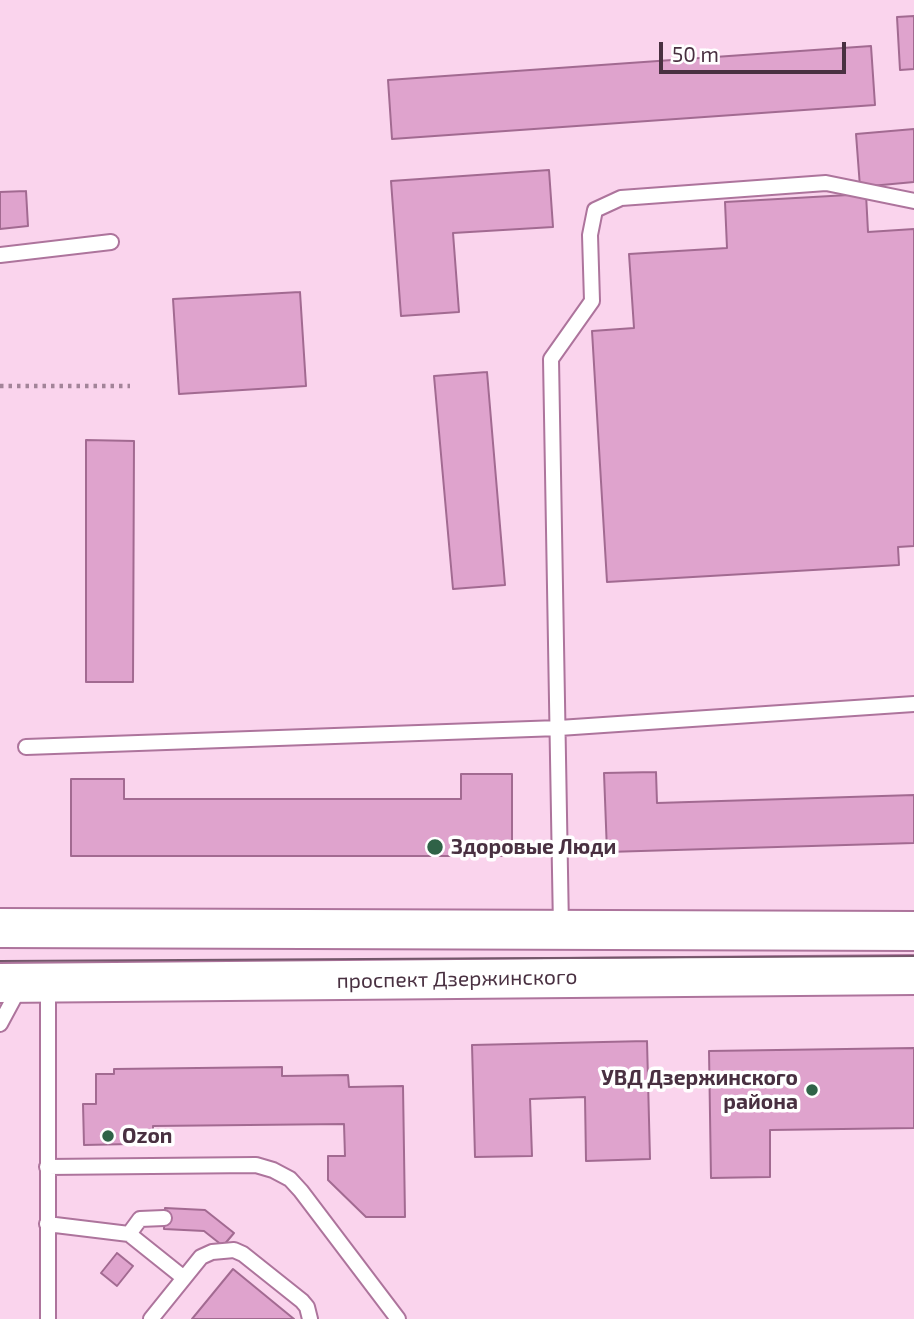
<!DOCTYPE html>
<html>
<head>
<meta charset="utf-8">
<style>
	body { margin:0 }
	#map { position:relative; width:914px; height:1319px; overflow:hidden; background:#fad4ed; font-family:"Exo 2",sans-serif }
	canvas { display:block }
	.scale { position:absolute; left:659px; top:42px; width:187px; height:32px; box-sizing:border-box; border:4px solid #493041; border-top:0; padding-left:9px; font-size:21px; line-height:24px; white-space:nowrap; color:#493041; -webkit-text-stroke:5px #fff; paint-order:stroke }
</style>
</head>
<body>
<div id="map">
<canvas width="914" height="1319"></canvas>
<div class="scale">50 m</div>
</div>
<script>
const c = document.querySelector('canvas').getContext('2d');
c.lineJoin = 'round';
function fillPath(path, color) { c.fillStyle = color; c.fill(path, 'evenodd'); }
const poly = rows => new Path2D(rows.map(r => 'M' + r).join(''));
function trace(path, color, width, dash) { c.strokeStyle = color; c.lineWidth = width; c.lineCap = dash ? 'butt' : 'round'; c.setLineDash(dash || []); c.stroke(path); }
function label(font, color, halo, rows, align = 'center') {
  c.font = font + ' "Exo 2",sans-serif'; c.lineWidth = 7; c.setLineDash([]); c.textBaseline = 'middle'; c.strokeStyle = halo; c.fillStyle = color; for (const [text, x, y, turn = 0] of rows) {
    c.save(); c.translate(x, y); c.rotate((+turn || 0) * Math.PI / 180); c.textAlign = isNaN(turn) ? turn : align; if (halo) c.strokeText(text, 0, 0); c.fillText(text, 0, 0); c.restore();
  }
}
const building = poly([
	[914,16,914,69,900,70,897,17,914,16],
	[871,46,875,105,392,139,388,80,871,46],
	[914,129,914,182,860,187,856,134,914,129],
	[549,170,553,227,453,233,459,312,401,316,391,181,549,170],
	[26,191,28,226,0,229,0,192,26,191],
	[866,194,868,232,914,229,914,546,898,547,899,565,607,582,592,331,634,328,629,254,727,248,725,202,866,194],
	[300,292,306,386,179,394,173,299,300,292],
	[487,372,505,585,453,589,434,376,487,372],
	[86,440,134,441,133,682,86,682,86,440],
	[656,772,657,803,914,795,914,843,607,852,604,773,656,772],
	[461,774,512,774,512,856,71,856,71,779,124,779,124,799,461,799,461,774],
	[647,1041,650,1159,586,1161,585,1097,530,1099,532,1156,475,1157,472,1045,647,1041],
	[914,1048,914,1128,770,1130,770,1177,711,1178,709,1051,914,1048],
	[282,1067,282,1076,348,1075,349,1087,403,1086,405,1217,366,1217,328,1180,328,1156,345,1156,344,1124,153,1126,153,1139,131,1139,131,1144,84,1145,83,1104,96,1104,96,1074,114,1074,114,1069,282,1067],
	[165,1208,205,1210,234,1233,223,1246,204,1231,164,1229,165,1208],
	[117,1253,133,1266,117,1286,101,1273,117,1253],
	[233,1269,294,1319,192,1319,233,1269]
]);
fillPath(building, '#dfa3cd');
trace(building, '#a26a91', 2);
const lane = poly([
	[0,255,111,242],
	[26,747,559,728,914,704],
	[561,928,551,359,592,301,590,235,595,210,621,198,826,183,914,201],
	[48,984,48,1319],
	[0,1024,21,985],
	[47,1167,256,1165,273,1170,290,1179,301,1191,398,1319],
	[47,1224,129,1234,140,1219,164,1218],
	[129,1234,184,1278],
	[151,1319,201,1257,212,1252,234,1250,243,1254,302,1301,307,1307,310,1319]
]);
const secondary = poly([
	[0,928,914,931],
	[0,983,914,975]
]);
trace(lane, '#ad749c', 18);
trace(secondary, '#ad749c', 42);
trace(poly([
	[0,386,130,386]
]), '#a38499', 4.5, [3.5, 5]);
trace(lane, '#fff', 14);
trace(secondary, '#fff', 38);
trace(poly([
	[0,961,914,956]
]), '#73576a', 2);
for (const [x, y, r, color] of [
	[435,847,9,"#2f6247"],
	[812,1090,7,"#2f6247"],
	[108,1136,7,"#2f6247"]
]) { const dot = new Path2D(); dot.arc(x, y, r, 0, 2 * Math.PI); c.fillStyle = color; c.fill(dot); trace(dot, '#fff', 2.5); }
label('bold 21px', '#493041', '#fff', [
	["Здоровые Люди",451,847],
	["УВД Дзержинского",798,1078,"right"],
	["района",798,1102,"right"],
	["Ozon",122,1136]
], 'left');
label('21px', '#493041', '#fff', [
	["проспект Дзержинского",457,979,-1]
]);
</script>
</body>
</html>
